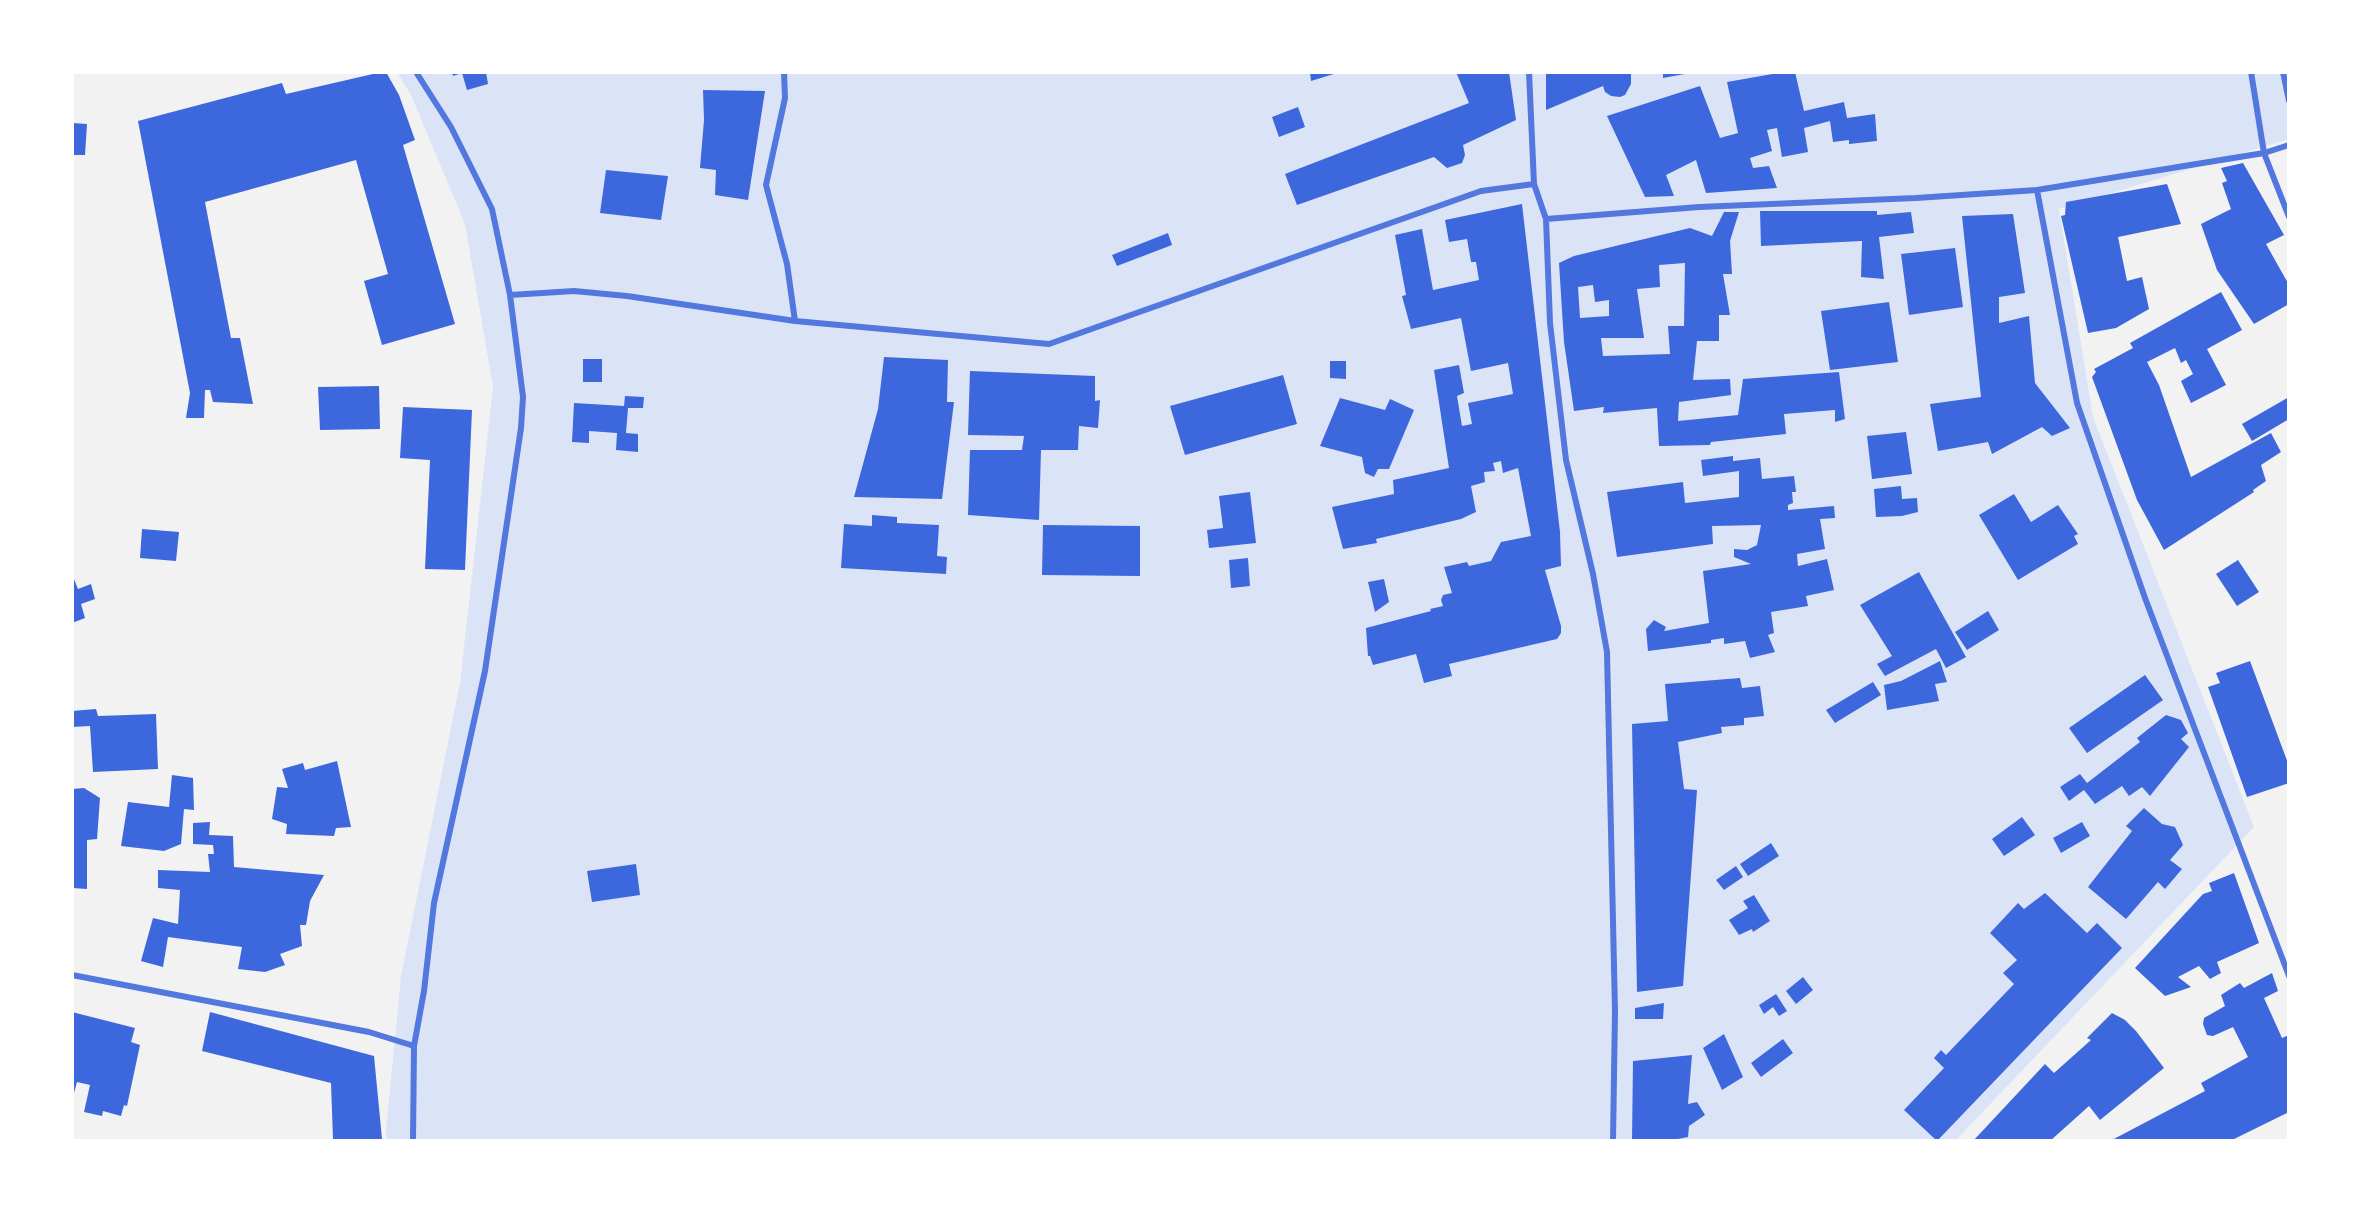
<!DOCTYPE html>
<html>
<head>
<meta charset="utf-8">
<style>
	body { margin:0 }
	#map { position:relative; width:2361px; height:1213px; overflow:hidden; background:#f2f2f2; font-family:Mulish,sans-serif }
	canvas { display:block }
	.frame { position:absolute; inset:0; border:74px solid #fff; pointer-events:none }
</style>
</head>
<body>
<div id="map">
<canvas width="2361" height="1213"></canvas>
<div class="frame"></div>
</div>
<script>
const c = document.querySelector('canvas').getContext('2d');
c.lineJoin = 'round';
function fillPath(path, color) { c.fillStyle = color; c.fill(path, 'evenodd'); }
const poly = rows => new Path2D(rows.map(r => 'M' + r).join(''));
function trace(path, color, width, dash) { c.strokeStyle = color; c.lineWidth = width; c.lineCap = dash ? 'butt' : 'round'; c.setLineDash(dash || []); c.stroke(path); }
fillPath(poly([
	[397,72,2289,72,2289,139,2059,209,2093,417,2254,827,1955,1141,387,1141,386,1130,401,976,460,683,493,387,465,224,411,95]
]), '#dbe4f7');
fillPath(poly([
	[372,72,386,72,399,95,415,140,403,145,455,324,382,345,364,281,388,274,356,160,205,202,231,338,240,338,253,404,213,402,210,390,205,390,204,418,186,418,190,393,138,121,282,83,286,94,373,74],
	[452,72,486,72,488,84,467,90,462,73,453,76],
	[1310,72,1337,72,1337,73,1311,81],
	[1456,72,1509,72,1516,120,1463,145,1465,155,1462,163,1447,168,1434,157,1297,205,1285,174,1469,103],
	[1546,72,1631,72,1631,84,1625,95,1620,97,1611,96,1605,92,1603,86,1546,110],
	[1663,72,1690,72,1690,73,1663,78],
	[1784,72,1795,72,1804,111,1844,102,1847,118,1875,114,1877,141,1849,144,1849,140,1833,142,1830,121,1804,128,1808,152,1782,157,1777,128,1767,130,1772,151,1750,158,1753,168,1769,166,1777,188,1706,193,1696,160,1666,175,1674,196,1645,197,1607,116,1700,86,1720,138,1738,133,1727,82],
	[703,90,765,91,748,200,715,195,716,170,700,168,704,120],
	[1298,107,1305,127,1279,137,1272,117],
	[72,123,87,124,85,155,72,155],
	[2243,163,2284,235,2266,244,2289,285,2289,304,2254,324,2217,270,2201,224,2231,209,2222,183,2227,181,2221,168],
	[606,170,668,176,661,220,600,213],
	[2167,184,2181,224,2118,237,2127,281,2142,277,2149,309,2116,328,2088,333,2061,216,2065,215,2066,202],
	[1522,204,1560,532,1561,566,1545,570,1561,626,1561,633,1557,639,1449,664,1452,676,1424,683,1416,654,1373,665,1370,656,1368,656,1366,628,1431,611,1430,609,1443,606,1441,600,1443,595,1452,593,1444,567,1467,562,1469,566,1491,561,1501,542,1531,536,1518,468,1503,473,1501,461,1493,463,1495,471,1484,472,1485,482,1471,486,1476,512,1461,519,1376,539,1377,543,1343,549,1332,507,1394,494,1393,480,1449,468,1434,370,1459,365,1464,393,1457,396,1462,426,1472,424,1468,403,1513,394,1508,363,1471,371,1461,318,1411,329,1402,296,1406,295,1395,235,1422,229,1433,290,1479,280,1476,262,1471,262,1467,239,1449,242,1445,220],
	[1760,211,1877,211,1877,215,1911,212,1914,233,1879,237,1884,279,1861,277,1862,241,1761,246],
	[1724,212,1739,212,1730,241,1732,274,1723,274,1730,315,1719,315,1719,341,1697,341,1693,380,1730,379,1731,395,1679,402,1678,421,1738,415,1743,379,1839,372,1845,419,1835,422,1835,410,1784,414,1786,434,1711,442,1710,445,1659,446,1657,408,1603,413,1604,407,1574,411,1564,342,1559,263,1574,256,1690,228,1712,236],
	[1685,263,1684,326,1668,326,1670,354,1603,356,1601,338,1644,338,1637,289,1660,287,1659,265],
	[1593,285,1595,302,1609,300,1609,316,1580,318,1578,287],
	[2013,214,2025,293,1999,297,1999,323,2029,316,2035,383,2070,428,2052,436,2042,427,1992,454,1988,442,1938,451,1930,404,1981,397,1962,216],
	[1168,233,1172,245,1117,266,1112,255],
	[1955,248,1963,307,1909,315,1901,254],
	[2221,292,2242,330,2207,349,2226,385,2191,403,2181,381,2193,374,2186,360,2181,363,2175,348,2147,362,2159,385,2191,477,2271,433,2281,452,2261,465,2266,481,2253,490,2254,492,2164,550,2137,500,2092,377,2096,372,2094,369,2133,348,2130,343],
	[1889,302,1898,362,1830,370,1821,311],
	[884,357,948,360,947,402,954,402,942,499,854,497,878,409],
	[583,359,602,359,602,382,583,382],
	[1330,361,1346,361,1346,379,1330,378],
	[970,371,1095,376,1095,401,1100,400,1098,428,1079,426,1078,450,1041,450,1039,520,968,515,970,450,1022,450,1024,436,968,435],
	[1283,375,1297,424,1185,455,1170,406],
	[379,386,380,429,320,430,318,387],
	[625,396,644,397,643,408,628,408,626,433,638,434,638,452,616,450,617,433,589,431,589,443,572,442,574,403,624,406],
	[2289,397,2289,419,2252,441,2242,424],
	[1340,398,1385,410,1390,399,1414,410,1389,469,1378,469,1374,477,1365,473,1362,457,1320,446],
	[403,407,472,410,465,570,425,569,430,460,400,458],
	[1906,432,1912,474,1872,479,1867,436],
	[1733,456,1733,461,1760,458,1762,479,1794,476,1796,492,1792,492,1793,503,1788,505,1788,510,1834,506,1835,518,1820,519,1825,549,1797,554,1798,566,1827,559,1834,590,1806,596,1808,606,1771,612,1774,633,1768,635,1775,652,1750,658,1745,641,1724,644,1724,638,1711,640,1711,643,1648,651,1646,629,1654,620,1666,627,1664,631,1709,623,1703,571,1751,564,1734,557,1734,549,1747,550,1757,545,1761,525,1712,526,1713,544,1617,557,1607,492,1683,482,1685,503,1739,497,1739,471,1703,476,1701,460],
	[1901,486,1902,499,1917,498,1918,512,1902,516,1876,517,1874,489],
	[1250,492,1256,543,1209,548,1207,530,1223,528,1219,496],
	[2014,494,2031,522,2058,505,2078,534,2074,536,2078,544,2018,580,1979,515],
	[872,515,897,517,897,523,939,525,937,556,947,557,946,574,841,568,844,524,872,526],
	[1043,525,1140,526,1140,576,1042,575],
	[142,529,179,532,176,561,140,558],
	[1248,558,1250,586,1231,588,1229,560],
	[2238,560,2259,592,2237,606,2216,574],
	[1919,572,1966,657,1946,668,1936,649,1885,676,1877,664,1892,656,1860,605],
	[72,574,78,589,91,584,95,599,81,604,85,618,72,623],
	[1384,579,1389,602,1375,612,1368,582],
	[1988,611,1999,630,1967,650,1955,632],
	[1940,661,1947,682,1935,684,1939,701,1887,710,1884,685,1901,681],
	[2250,661,2289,766,2289,783,2247,797,2208,687,2220,683,2216,673],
	[2145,675,2163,700,2087,753,2069,728],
	[1740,678,1742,688,1760,686,1764,716,1744,718,1744,725,1721,727,1722,733,1678,742,1684,789,1697,790,1683,986,1637,992,1632,724,1668,721,1665,684],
	[1873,682,1881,695,1835,723,1826,710],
	[96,709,98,716,156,714,158,769,93,772,90,726,72,727,72,711],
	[2166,715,2181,720,2188,733,2181,739,2189,747,2150,796,2142,787,2129,796,2122,786,2095,804,2084,790,2069,801,2060,787,2080,774,2087,783,2140,742,2137,738],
	[337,761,351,827,336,828,334,836,286,834,287,824,272,819,277,787,288,788,282,769,303,763,305,770],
	[172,775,193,778,194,810,184,809,181,844,164,851,121,846,128,802,169,807],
	[84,788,100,798,97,839,87,840,87,889,72,888,72,789],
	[2144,808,2162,824,2175,827,2183,845,2170,860,2182,869,2165,889,2158,882,2126,919,2088,887,2132,831,2126,826],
	[2022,817,2035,835,2004,856,1992,839],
	[210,822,209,835,233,836,234,867,324,875,310,901,306,925,300,925,302,946,280,954,285,965,265,972,238,969,242,947,168,937,163,967,141,961,153,918,178,924,180,890,158,888,158,870,210,872,208,854,214,854,213,845,193,844,193,823],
	[2082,822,2090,836,2061,853,2053,838],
	[1771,843,1779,856,1748,876,1740,864],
	[636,864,640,895,592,902,587,871],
	[1736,866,1743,877,1724,890,1716,880],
	[2234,873,2259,943,2217,962,2221,973,2210,979,2199,966,2178,977,2191,987,2165,996,2135,968,2203,894,2212,891,2209,883],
	[2045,893,2087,933,2097,923,2122,948,1937,1141,1904,1110,1944,1068,1934,1058,1941,1050,1946,1055,2014,984,2003,973,2017,960,1990,933,2018,903,2024,909],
	[1754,895,1770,921,1753,932,1752,929,1739,935,1729,920,1748,908,1743,901],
	[2272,973,2278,991,2264,998,2282,1038,2289,1035,2289,1112,2230,1141,2110,1141,2205,1091,2201,1083,2248,1057,2233,1027,2213,1036,2207,1035,2203,1024,2204,1018,2225,1006,2221,995,2240,983,2244,988],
	[1803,977,1813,990,1796,1004,1786,991],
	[1776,994,1787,1011,1779,1016,1773,1007,1764,1014,1759,1005],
	[1664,1003,1663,1019,1635,1019,1635,1008],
	[72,1012,135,1028,131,1042,140,1045,127,1106,124,1105,121,1116,103,1111,102,1116,84,1112,90,1085,77,1082,72,1100],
	[210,1012,374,1056,382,1139,333,1139,331,1083,202,1051],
	[2112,1013,2125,1020,2136,1031,2164,1068,2100,1120,2089,1106,2050,1141,1973,1141,2045,1064,2054,1073,2091,1040,2087,1038],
	[1724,1034,1743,1077,1722,1090,1703,1048],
	[1783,1039,1793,1053,1761,1077,1751,1063],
	[1692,1055,1688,1104,1697,1102,1705,1115,1689,1126,1688,1137,1668,1141,1632,1141,1633,1061]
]), '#3d67dc');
trace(poly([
	[784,72,785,98,766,185,787,264,795,321],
	[1529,72,1534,184,1546,219,1550,323,1566,460,1593,574,1607,652,1615,1011,1613,1141],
	[2251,72,2264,153,2289,217],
	[2283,72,2289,101],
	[2037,190,2077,403,2145,598,2289,976],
	[1546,219,1699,207,1916,198,2037,190,2264,153,2289,145],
	[510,295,574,291,627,296,795,321,1049,344,1481,191,1534,184],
	[72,975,369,1032,414,1046],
	[413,1141,414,1046,424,991,434,903,485,671,521,428,523,397,510,295,492,209,451,127,416,72]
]), '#5277de', 6);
</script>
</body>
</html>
